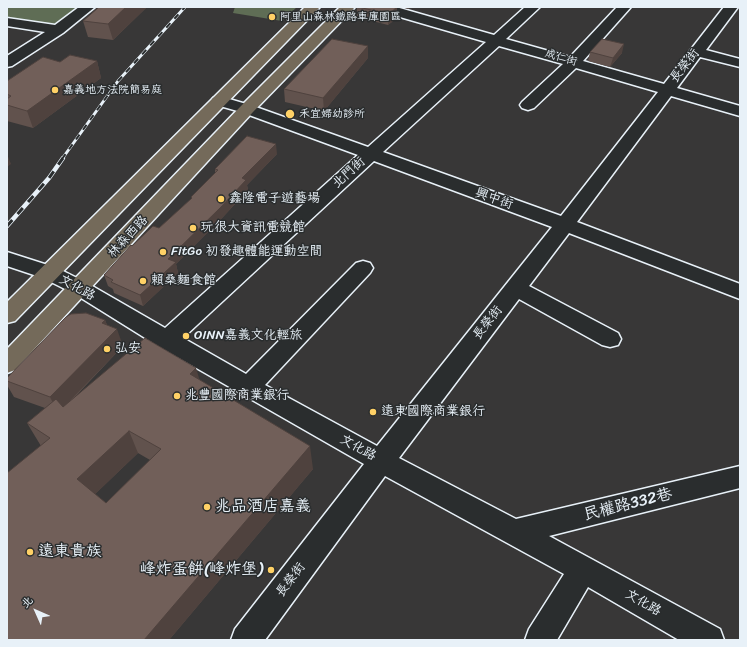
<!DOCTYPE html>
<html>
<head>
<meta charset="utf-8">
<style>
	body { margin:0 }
	#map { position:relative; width:747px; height:647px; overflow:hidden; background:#383737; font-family:Sriracha,"LXGW WenKai TC",sans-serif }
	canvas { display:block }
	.frame { position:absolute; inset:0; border:8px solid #e8f1f8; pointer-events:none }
	.north { position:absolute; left:16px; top:591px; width:40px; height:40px; -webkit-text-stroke:3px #2a2d2e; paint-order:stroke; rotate:315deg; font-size:11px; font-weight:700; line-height:16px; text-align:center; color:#e8f1f8 }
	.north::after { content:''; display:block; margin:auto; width:14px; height:18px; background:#e8f1f8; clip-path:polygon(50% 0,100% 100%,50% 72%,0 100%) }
</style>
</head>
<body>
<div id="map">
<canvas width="747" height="647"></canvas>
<div class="frame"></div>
<div class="north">北</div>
</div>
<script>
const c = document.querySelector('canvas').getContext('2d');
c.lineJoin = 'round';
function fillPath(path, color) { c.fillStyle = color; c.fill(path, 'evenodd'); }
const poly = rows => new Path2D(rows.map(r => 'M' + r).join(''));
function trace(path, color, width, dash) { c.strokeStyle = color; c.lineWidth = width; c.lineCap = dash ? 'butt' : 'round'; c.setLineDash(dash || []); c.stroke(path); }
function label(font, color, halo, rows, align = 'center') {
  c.font = font + ' Sriracha,"LXGW WenKai TC",sans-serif'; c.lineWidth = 3; c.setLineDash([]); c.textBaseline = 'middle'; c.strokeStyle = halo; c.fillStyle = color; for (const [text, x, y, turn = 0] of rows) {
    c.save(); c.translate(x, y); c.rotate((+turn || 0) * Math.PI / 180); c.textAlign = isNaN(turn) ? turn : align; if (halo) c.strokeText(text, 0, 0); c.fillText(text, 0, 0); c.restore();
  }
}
fillPath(poly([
	[7,7,81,7,56,27,7,22],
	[235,7,297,7,282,21,233,13]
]), '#5f6d55');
const minor = poly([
	[79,7,95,7,63,33,12,66,7,67,7,56,45,32,7,26,7,18,55,25,79,7],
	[374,7,396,7,494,35,525,7,540,7,506,39,570,57,617,7,631,7,583,61,664,84,724,7,738,7,706,50,740,59,740,67,700,57,677,88,740,106,740,116,671,96,577,222,740,284,740,299,569,233,529,286,618,333,621,339,618,345,610,347,602,345,519,299,399,458,516,519,740,466,740,488,549,536,720,629,724,640,679,640,588,587,557,640,525,640,529,629,564,574,385,476,265,640,231,640,235,629,364,464,158,346,73,293,43,278,7,266,7,252,57,268,87,283,165,328,358,155,241,112,213,104,211,101,213,98,219,96,253,106,368,147,486,42,376,10,374,7],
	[499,46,563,64,522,102,520,105,522,108,528,110,534,108,576,68,658,92,561,216,383,152,499,46],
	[374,161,552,227,377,446,265,385,370,273,373,268,370,263,363,261,356,263,246,374,183,338,374,161]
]);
const major = poly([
	[305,7,320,7,15,321,7,323,7,302,305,7],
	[340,7,355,7,253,112,15,370,7,373,7,349,241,106,340,7]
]);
trace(minor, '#e8f1f8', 3);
trace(major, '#e8f1f8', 3);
fillPath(minor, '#2a2d2e');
fillPath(major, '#746a5a');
const railFar1 = poly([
	[62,159,118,81,185,7]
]);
const rail = poly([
	[7,226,49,178,63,158]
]);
trace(railFar1, '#e8f1f8', 3);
trace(rail, '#e8f1f8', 4.5);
trace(railFar1, '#2a2d2e', 2, [6]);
trace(rail, '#2a2d2e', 3, [8]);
fillPath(poly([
	[147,7,113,40,88,37,83,21],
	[357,7,397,7,397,18,388,25,357,17],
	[401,7,411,7,408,9],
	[590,52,622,53,610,67,588,61],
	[368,58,324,111,285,102,284,89],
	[97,61,101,78,33,128,7,121,7,81,60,62],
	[277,154,247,185,248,190,223,217,176,264,178,273,143,306,114,293,113,289,108,286,104,275,132,246,159,228,191,199,191,197,215,173,215,169],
	[105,320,107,325,123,346,71,401,200,380,313,469,169,640,7,640,41,446,27,423,45,408,14,397,7,385,7,378],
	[138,453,150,460,106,503,95,494]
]), '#61524d');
fillPath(poly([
	[126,7,147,7,113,40,108,24],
	[397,7,397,18,388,25,389,14],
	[624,44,622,53,610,67,613,58],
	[368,46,368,58,324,111,323,98],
	[97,61,101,78,33,128,27,111],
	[276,144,277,154,247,185,248,190,223,217,176,264,178,273,143,306,140,295,168,259,242,178],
	[7,154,11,164,7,167],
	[105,320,111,335,117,329,123,346,58,413,50,397,102,323],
	[196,368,203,391,190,374],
	[129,431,138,453,88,501,77,479],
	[310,446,313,469,169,640,144,640]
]), '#4f423e');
const building = poly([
	[99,7,126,7,108,24,83,21,99,7],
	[358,7,397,7,389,14,358,7],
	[332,39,368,46,323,98,284,89,332,39],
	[602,39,624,44,613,58,590,52,602,39],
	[70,55,97,61,27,111,7,105,7,99,11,96,7,94,7,81,43,57,60,62,70,55],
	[247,136,276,144,242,178,246,180,221,207,168,259,176,262,140,295,111,282,113,280,104,275,131,245,132,246,153,226,159,228,192,198,191,197,218,170,215,169,247,136],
	[86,313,105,320,102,323,117,329,50,397,7,381,7,378,66,317,71,314,86,313],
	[145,338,196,368,190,374,310,446,144,640,7,640,7,473,50,438,27,423,56,399,63,407,145,338],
	[129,431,161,449,106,503,77,479,129,431]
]);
fillPath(building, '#715f59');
trace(building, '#4f423e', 1);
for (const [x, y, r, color] of [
	[272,17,4,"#ffd166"],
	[55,90,4,"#ffd166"],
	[290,114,5,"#ffd166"],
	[221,199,4,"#ffd166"],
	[193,228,4,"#ffd166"],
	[163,252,4,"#ffd166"],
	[143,281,4,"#ffd166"],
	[186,336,4,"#ffd166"],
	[107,349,4,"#ffd166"],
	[177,396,4,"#ffd166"],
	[373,412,4,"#ffd166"],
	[207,507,4,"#ffd166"],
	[30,552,4,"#ffd166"],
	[271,570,4,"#ffd166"]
]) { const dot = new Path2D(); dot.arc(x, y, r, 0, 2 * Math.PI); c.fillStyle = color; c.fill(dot); trace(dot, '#2a2d2e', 1.5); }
label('11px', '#e8f1f8', '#2a2d2e', [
	["阿里山森林鐵路車庫園區",280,17],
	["嘉義地方法院簡易庭",63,90],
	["禾宜婦幼診所",299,114]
], 'left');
label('11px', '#e8f1f8', '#2a2d2e', [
	["成仁街",561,58,16]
]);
label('13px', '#e8f1f8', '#2a2d2e', [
	["長榮街",685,66,-52],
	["北門街",349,173,-42],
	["興中街",494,199,20],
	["林森西路",128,237,-47],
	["文化路",77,288,29],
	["長榮街",488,323,-52],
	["文化路",358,448,29],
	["長榮街",291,580,-53],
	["文化路",643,603,30]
]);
label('13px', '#e8f1f8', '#2a2d2e', [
	["鑫隆電子遊藝場",229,199],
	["玩很大資訊電競館",201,228],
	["FitGo 初發趣體能運動空間",171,252],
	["賴桑麵食館",151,281],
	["OINN嘉義文化輕旅",194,336],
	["弘安",115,349],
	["兆豐國際商業銀行",185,396],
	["遠東國際商業銀行",381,412]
], 'left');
label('16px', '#e8f1f8', '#2a2d2e', [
	["民權路332巷",628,505,-14]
]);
label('16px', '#e8f1f8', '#2a2d2e', [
	["兆品酒店嘉義",215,507],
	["遠東貴族",38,552],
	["峰炸蛋餅(峰炸堡)",263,570,"right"]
], 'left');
</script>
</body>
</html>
